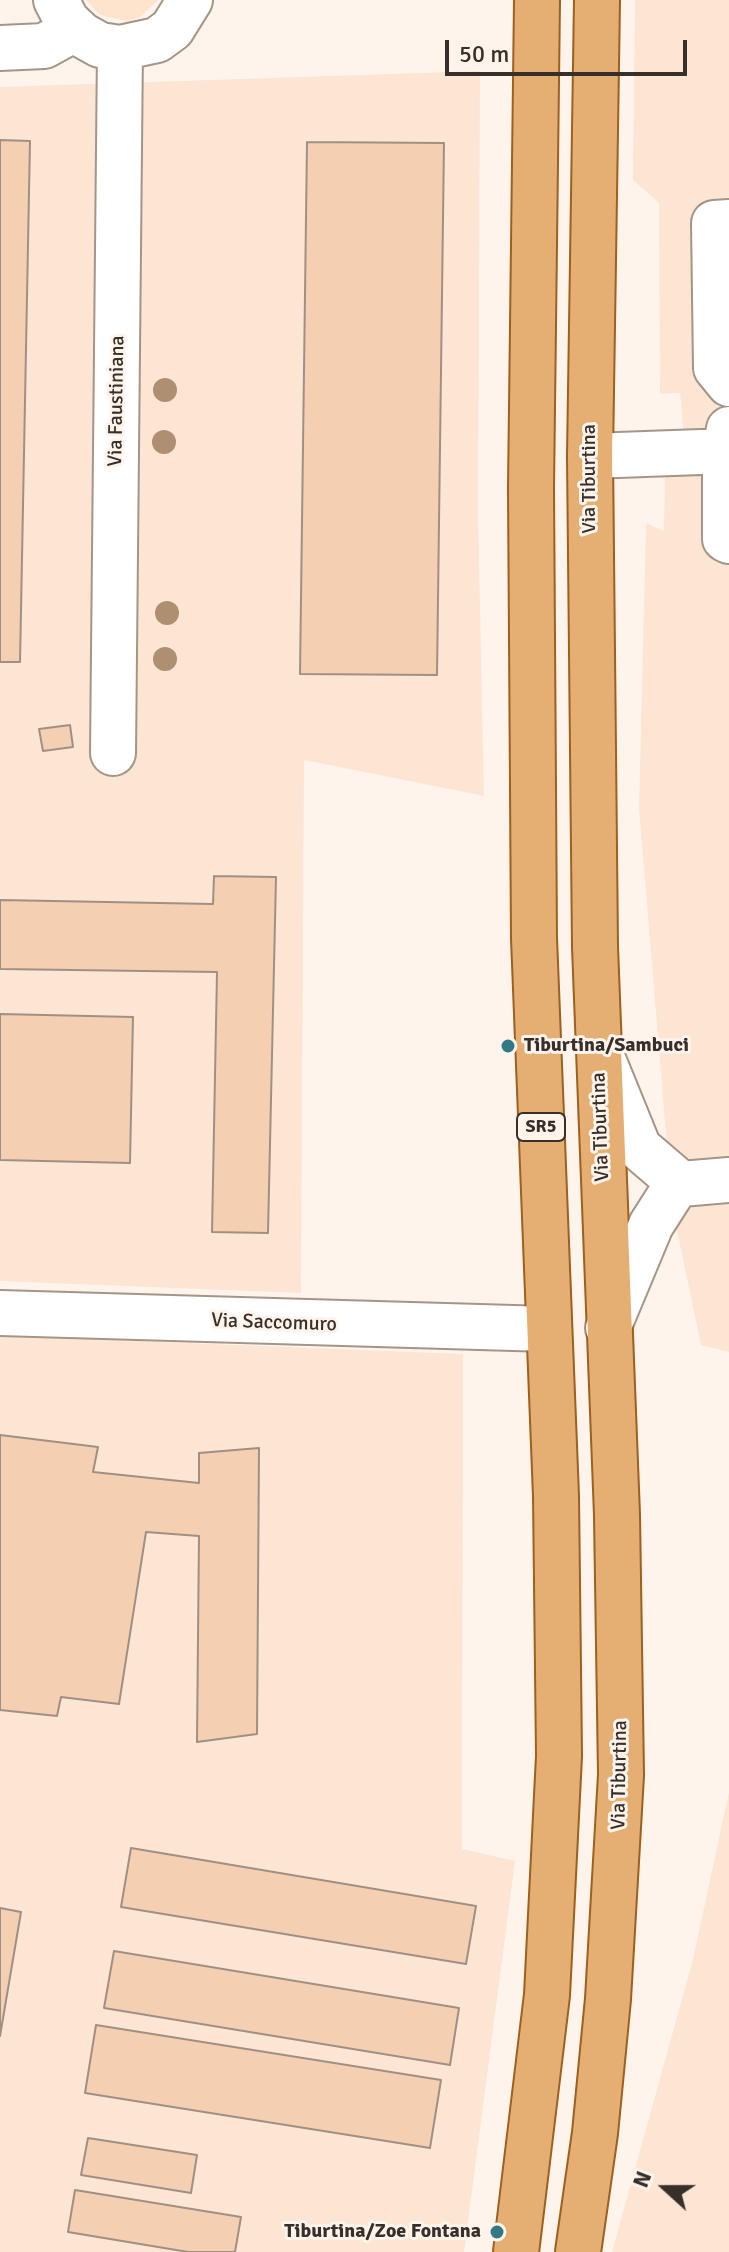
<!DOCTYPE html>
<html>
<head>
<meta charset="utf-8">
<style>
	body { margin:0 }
	#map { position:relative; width:729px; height:2252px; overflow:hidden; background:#fff4ec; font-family:Signika,sans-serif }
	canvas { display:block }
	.north { position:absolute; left:625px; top:2148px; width:80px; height:80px; -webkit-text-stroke:6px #fff4ec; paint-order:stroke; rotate:291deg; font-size:22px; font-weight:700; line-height:32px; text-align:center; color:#362f2a }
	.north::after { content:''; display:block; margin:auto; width:28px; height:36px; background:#362f2a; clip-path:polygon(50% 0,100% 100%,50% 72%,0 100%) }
	.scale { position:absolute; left:445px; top:40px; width:242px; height:36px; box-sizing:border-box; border:4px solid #362f2a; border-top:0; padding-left:10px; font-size:24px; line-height:28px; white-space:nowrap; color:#362f2a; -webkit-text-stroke:6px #fff4ec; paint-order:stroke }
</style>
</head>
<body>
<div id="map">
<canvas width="729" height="2252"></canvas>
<div class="north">N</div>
<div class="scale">50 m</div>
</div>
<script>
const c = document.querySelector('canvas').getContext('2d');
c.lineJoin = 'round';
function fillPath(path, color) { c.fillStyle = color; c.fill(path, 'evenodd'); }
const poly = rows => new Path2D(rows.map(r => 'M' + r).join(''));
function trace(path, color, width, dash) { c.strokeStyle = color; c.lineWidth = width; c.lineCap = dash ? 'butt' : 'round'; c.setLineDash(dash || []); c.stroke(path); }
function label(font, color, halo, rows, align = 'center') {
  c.font = font + ' Signika,sans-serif'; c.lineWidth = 6; c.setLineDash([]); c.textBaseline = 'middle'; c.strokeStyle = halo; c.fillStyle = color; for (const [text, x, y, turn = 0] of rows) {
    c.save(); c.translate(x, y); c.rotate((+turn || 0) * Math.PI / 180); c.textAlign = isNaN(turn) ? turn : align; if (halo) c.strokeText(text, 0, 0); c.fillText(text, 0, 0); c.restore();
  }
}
fillPath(poly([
	[635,0,729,0,729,1352,701,1345,672,1207,639,809,646,523,664,531,665,465,686,461,680,393,660,394,659,203,633,180],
	[480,71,478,513,484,796,304,760,301,1293,0,1281,0,87],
	[0,1327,111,1340,463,1354,462,1849,515,1861,464,2252,0,2252],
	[729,1792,729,2252,612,2252,693,1959]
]), '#fde5d3');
fillPath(poly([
	[86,0,158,0,140,17,127,21,100,15]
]), '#fee3cd');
const building = poly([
	[0,140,30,141,20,662,0,662,0,140],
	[307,142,444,143,437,675,300,674,307,142],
	[70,725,73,747,43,751,39,729,70,725],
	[214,876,276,877,268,1233,212,1232,217,972,0,969,0,900,213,904,214,876],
	[0,1014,133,1017,130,1163,0,1160,0,1014],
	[0,1435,98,1447,93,1472,199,1483,199,1453,259,1448,257,1734,197,1742,199,1536,146,1532,119,1704,61,1697,57,1716,0,1710,0,1435],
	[131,1848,476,1906,466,1964,121,1907,131,1848],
	[0,1908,21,1912,0,2036,0,1908],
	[114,1951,459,2008,450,2065,104,2008,114,1951],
	[96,2025,441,2080,430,2148,85,2093,96,2025],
	[88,2138,197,2155,191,2193,81,2175,88,2138],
	[75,2190,241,2217,235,2252,188,2252,68,2232,75,2190]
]);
fillPath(building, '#f5cfb1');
trace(building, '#a09084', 2);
const minor = poly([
	[56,0,67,21,82,35,100,45,120,48,157,40,172,29,190,0],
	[0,48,44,46,75,29],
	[729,222,714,223,716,368,729,384],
	[729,429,725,451,725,539,729,541],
	[590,456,729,451],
	[113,753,120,48],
	[602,1057,639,1148,681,1184],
	[0,1313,548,1329],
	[608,1328,651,1225,674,1189,681,1184,729,1180]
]);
const major = poly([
	[516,2252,547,1995,559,1756,556,1496,534,938,531,488,537,0],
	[578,2252,595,2133,608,1999,621,1775,617,1515,595,947,590,456,597,0]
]);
trace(minor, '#a49588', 48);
trace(major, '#9d601e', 48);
trace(minor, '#fff', 44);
trace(major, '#e5af74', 44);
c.fillStyle = '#ae8f71';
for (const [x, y] of [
	[165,390],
	[164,442],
	[167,613],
	[165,659]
]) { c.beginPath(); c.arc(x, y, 12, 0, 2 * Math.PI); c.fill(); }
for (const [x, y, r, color] of [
	[508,1046,8,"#327885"],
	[497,2232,8,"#327885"]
]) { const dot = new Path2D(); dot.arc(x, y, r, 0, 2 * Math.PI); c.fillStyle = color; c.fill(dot); trace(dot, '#fff4ec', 3); }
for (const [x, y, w] of [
	[541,1127,48]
]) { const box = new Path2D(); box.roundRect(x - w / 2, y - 14, w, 28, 6); c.fillStyle = '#fff4ec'; c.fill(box); trace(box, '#362f2a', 2); }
label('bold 18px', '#362f2a', null, [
	["SR5",541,1127]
]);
label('20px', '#362f2a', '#fff4ec', [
	["Via Faustiniana",117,401,-89],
	["Via Tiburtina",590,479,-90],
	["Via Tiburtina",601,1127,-92],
	["Via Saccomuro",274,1323,2],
	["Via Tiburtina",620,1775,-89]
]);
label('bold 20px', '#362f2a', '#fff4ec', [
	["Tiburtina/Sambuci",524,1046],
	["Tiburtina/Zoe Fontana",481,2232,"right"]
], 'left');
</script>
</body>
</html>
